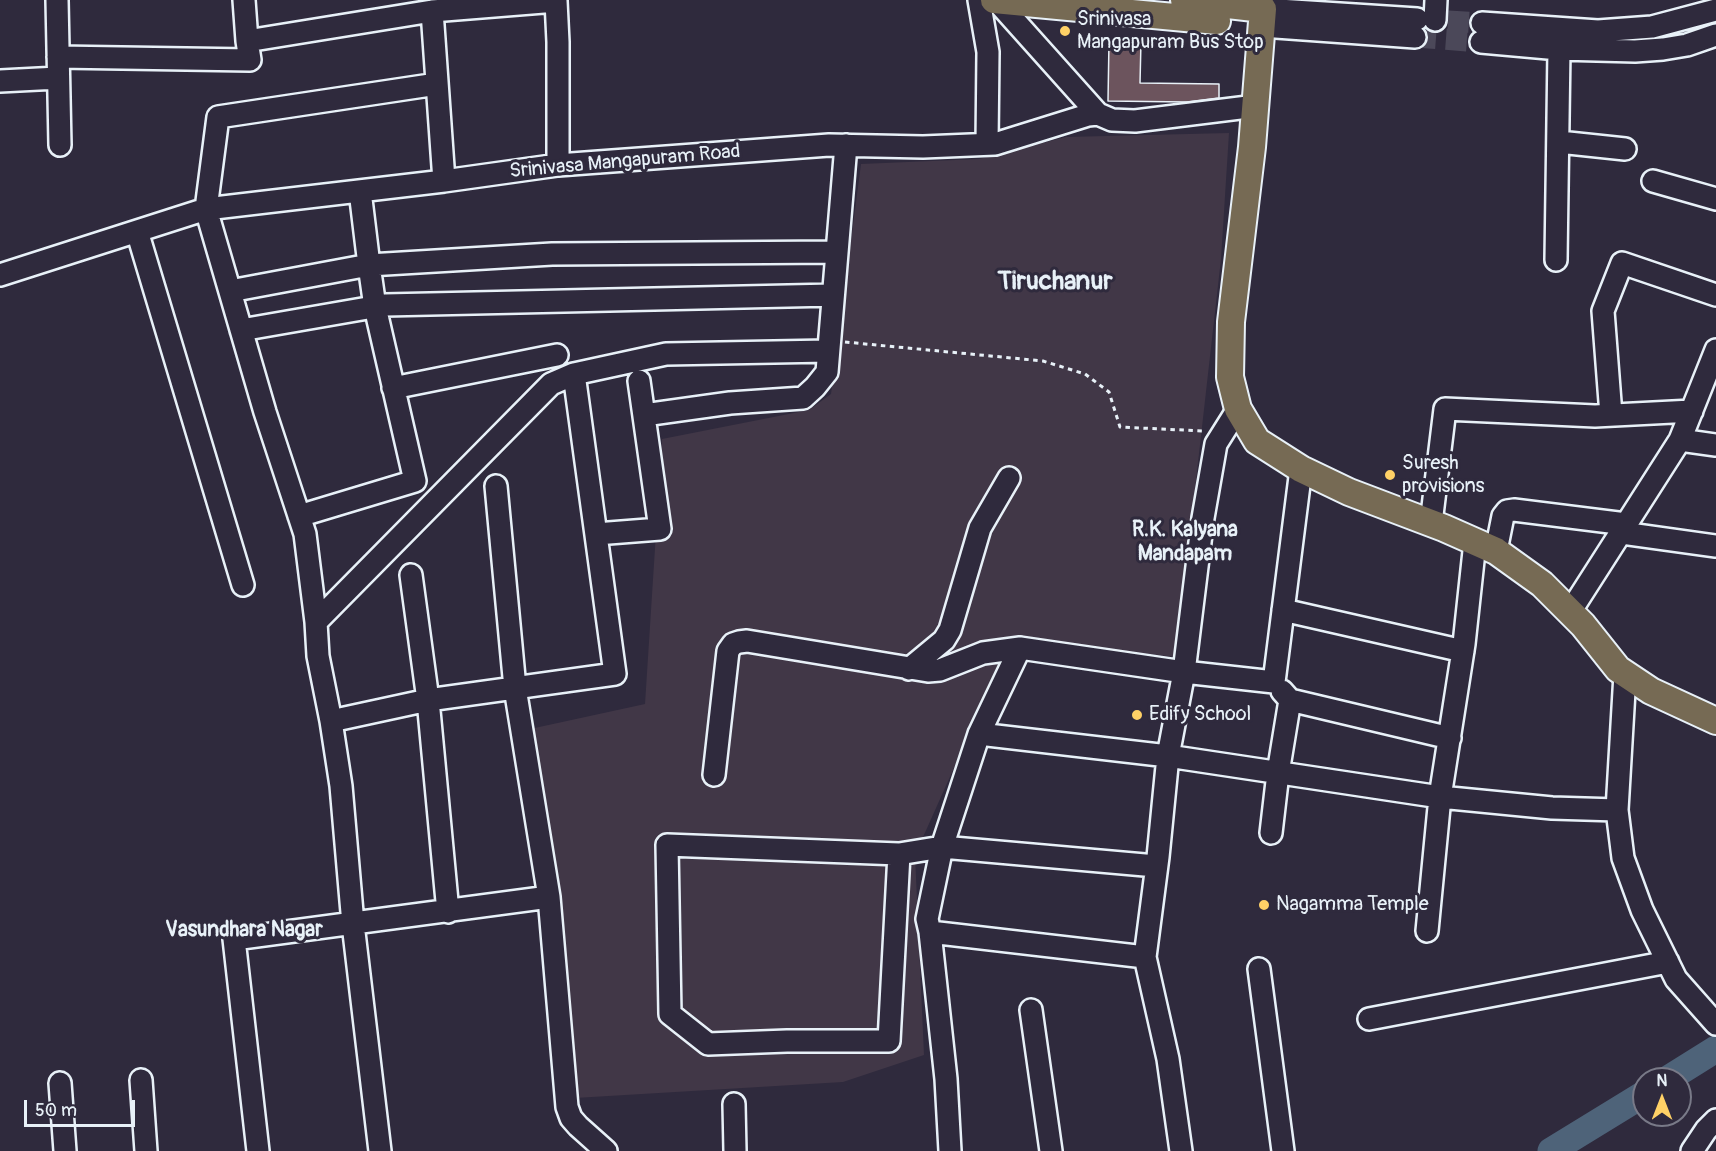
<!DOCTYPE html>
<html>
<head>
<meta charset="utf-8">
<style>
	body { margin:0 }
	#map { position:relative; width:1716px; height:1151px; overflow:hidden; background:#2f2a3d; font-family:Pangolin,sans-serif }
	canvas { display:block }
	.north { position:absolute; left:1632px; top:1067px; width:60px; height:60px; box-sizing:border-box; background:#2f2a3d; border:2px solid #797a88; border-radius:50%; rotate:0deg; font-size:16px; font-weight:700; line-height:24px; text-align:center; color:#e8f1f8 }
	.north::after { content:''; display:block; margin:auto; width:21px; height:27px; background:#ffd166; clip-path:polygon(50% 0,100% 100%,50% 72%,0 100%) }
	.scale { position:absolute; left:24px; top:1100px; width:111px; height:27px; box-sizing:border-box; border:3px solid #e8f1f8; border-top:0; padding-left:8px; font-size:18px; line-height:21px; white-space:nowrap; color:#e8f1f8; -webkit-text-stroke:4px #2f2a3d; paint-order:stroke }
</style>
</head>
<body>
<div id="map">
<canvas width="1716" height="1151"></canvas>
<div class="north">N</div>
<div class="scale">50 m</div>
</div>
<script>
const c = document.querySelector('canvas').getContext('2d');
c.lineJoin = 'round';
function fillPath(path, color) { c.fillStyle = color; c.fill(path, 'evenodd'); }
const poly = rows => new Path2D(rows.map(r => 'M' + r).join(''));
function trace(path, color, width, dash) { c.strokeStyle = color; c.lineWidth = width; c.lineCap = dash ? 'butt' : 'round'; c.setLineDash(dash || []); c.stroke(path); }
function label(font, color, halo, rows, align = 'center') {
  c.font = font + ' Pangolin,sans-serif'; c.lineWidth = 6; c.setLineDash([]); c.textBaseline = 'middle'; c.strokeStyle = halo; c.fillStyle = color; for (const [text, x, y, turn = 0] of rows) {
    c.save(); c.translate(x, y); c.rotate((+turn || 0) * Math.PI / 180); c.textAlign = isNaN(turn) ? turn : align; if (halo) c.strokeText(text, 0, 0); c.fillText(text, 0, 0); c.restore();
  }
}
fillPath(poly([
	[1229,133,1221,259,1176,657,1012,638,915,855,924,1055,843,1082,575,1098,530,729,645,704,662,439,809,410,831,394,861,164,979,159,1066,137]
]), '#413747');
trace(poly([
	[1668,1079,1716,1049],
	[1551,1151,1644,1094]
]), '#4e6379', 27);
const building = poly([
	[1109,41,1141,41,1140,83,1219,84,1219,98,1187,102,1108,101,1109,41]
]);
fillPath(building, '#6c545d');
trace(building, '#e8f1f8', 1.5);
trace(poly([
	[1417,19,1482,23],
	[1415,37,1481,42]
]), '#4b4859', 21, [21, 10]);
const minor = poly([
	[57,0,60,145],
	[244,0,247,41,432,11,556,1,558,42,558,165],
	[979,0,988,52,987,144],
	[996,0,1098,114],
	[1264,0,1263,9,1417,19],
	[432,11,444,181],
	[1435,20,1436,0],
	[1482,23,1598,31,1652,27,1716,10],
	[1262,26,1415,37],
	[1481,42,1559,49,1635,51,1663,49,1687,45,1716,35],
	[58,57,250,60,247,41],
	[0,81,58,78],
	[1559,142,1625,149],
	[1653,181,1716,199],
	[360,191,369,265,552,254,837,252],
	[137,231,243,585],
	[1556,260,1559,49],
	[0,275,206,209,444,181,558,165,829,145,923,147,995,144,1088,115,1098,114,1112,120,1135,121,1256,106],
	[230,291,369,265,375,307,415,481,299,516],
	[241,330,385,305,833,295],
	[393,388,557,355],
	[644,415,730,403,803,398,815,387,827,372,846,145],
	[1611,415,1603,311,1622,263,1716,295],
	[1680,440,1716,445],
	[496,486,515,688,549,897,567,1107,571,1118,578,1126,606,1151],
	[1431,523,1445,409,1595,416,1692,411],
	[1622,533,1716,546],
	[596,534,660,529,639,381],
	[1475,542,1464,644,1440,797,1552,808,1617,810,1625,674],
	[1496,551,1503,516,1507,511,1514,510,1626,524],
	[1283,610,1463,651],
	[1570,612,1680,440,1716,350],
	[316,622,551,384,574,374,666,354,828,351],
	[909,669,944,640,950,630,980,528,1009,478],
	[1290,700,1450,738],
	[331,721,428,700,411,575],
	[979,734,1168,756,1440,797,1427,931],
	[714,775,728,651,733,644,739,642,747,641,928,671,940,670,983,653,1020,648,1184,672,1274,682,1301,469],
	[1617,810,1623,858,1642,910,1676,979,1716,1024],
	[1271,833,1278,773,1290,700,1282,691],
	[899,854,667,845,670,1014,708,1044,787,1041,889,1041,899,854,942,847,1156,866],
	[448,912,428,700,615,674,574,374],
	[930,932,1145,957],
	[1259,969,1283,1151],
	[1031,1010,1051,1151],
	[1369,1019,1668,962],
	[141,1080,146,1151],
	[60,1083,65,1151],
	[734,1104,735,1151],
	[258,1151,234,939,549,897],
	[380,1151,353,924,341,786,331,721,318,656,316,622,305,534,265,412,206,209,218,117,437,84],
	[950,1151,946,1079,930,932,927,919,942,847,979,734,1020,648],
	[1181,1151,1168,1059,1145,957,1158,857,1168,756,1184,672,1203,518,1216,444,1238,409],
	[1692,1151,1706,1130,1716,1120]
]);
const major = poly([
	[994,0,1217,21],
	[1184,0,1263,9,1252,147,1231,322,1230,377,1238,409,1257,441,1301,469,1349,492,1444,528,1496,551,1542,584,1583,625,1618,669,1651,691,1716,721]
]);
trace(minor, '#e8f1f8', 26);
trace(major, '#e8f1f8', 30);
trace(poly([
	[845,342,1043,361,1085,374,1109,392,1120,427,1203,431]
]), '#e8f1f8', 3, [4.5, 4.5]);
trace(minor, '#2f2a3d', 21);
trace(major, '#766a54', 26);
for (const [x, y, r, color] of [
	[1065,31,6,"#ffd166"],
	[1390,475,6,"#ffd166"],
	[1137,715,6,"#ffd166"],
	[1264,905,6,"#ffd166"]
]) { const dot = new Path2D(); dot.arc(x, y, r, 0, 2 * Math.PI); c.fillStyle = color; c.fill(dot); trace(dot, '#2f2a3d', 2); }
label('20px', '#e8f1f8', '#2f2a3d', [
	["Srinivasa",1077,20],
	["Mangapuram Bus Stop",1077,43],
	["Suresh",1402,464],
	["provisions",1402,487],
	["Edify School",1149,715],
	["Nagamma Temple",1276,905]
], 'left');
label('20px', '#e8f1f8', '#2f2a3d', [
	["Srinivasa Mangapuram Road",625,162,-5]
]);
label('bold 21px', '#e8f1f8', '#2f2a3d', [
	["R.K. Kalyana",1185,531],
	["Mandapam",1185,555],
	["Vasundhara Nagar",244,931]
]);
label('bold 26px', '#e8f1f8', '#2f2a3d', [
	["Tiruchanur",1055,282]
]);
</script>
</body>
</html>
